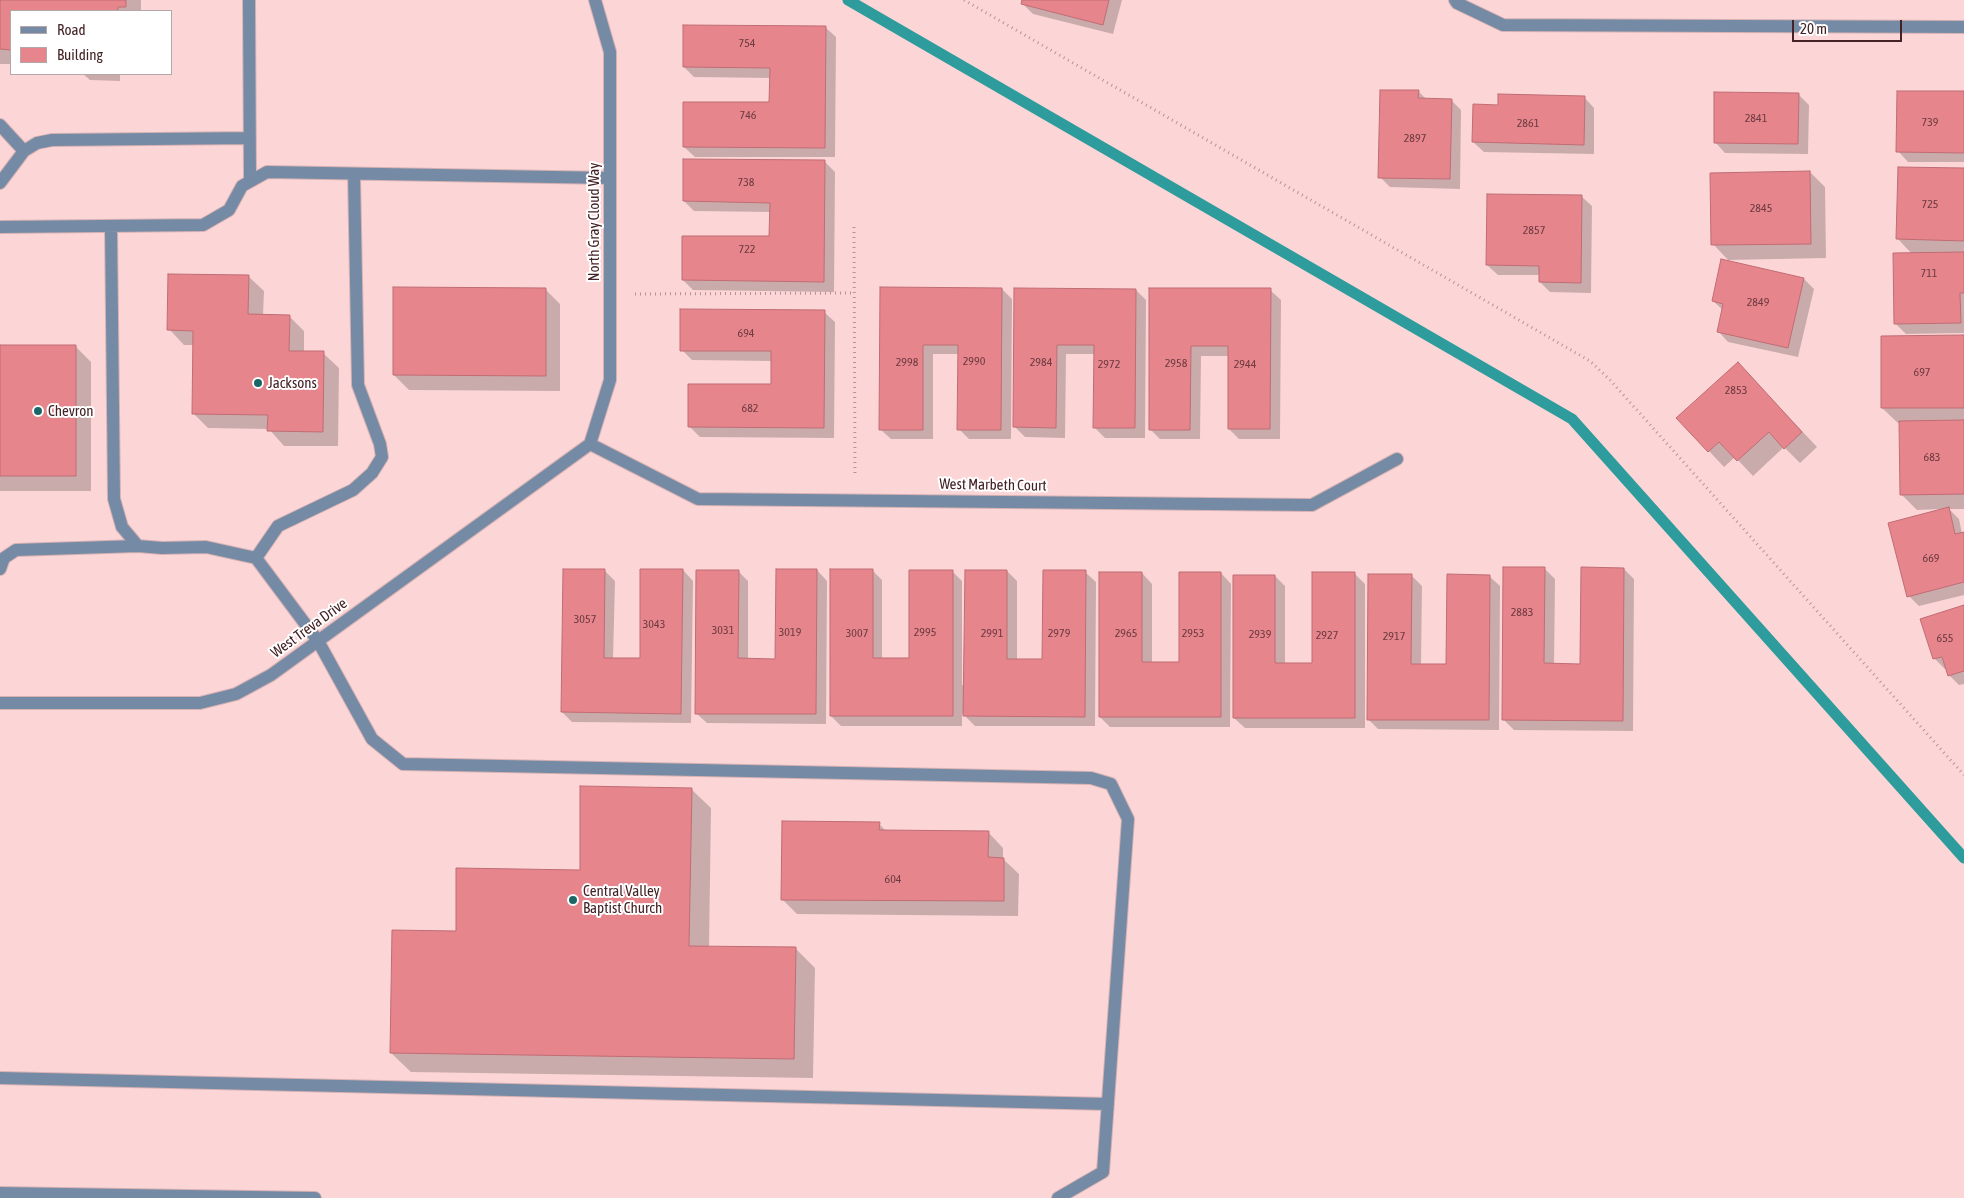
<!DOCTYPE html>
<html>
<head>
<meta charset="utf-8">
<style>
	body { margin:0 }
	#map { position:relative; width:1964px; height:1198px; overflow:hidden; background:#fcd6d7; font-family:"Asap Condensed",sans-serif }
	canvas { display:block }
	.legend { position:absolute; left:10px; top:10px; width:162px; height:65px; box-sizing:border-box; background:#fff; border:1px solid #b4a7a8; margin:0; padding:6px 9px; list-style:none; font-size:15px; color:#442225 }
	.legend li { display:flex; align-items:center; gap:10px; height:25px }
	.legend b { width:25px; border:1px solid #b4a7a8 }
	.scale { position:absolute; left:1792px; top:20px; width:110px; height:22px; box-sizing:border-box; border:2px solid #442225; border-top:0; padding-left:6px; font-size:15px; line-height:18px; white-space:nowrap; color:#442225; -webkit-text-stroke:4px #fff; paint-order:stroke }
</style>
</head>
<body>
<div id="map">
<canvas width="1964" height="1198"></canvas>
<ul class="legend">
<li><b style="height:6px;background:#758aa5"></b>Road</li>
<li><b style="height:14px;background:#e7858d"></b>Building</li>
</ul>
<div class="scale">20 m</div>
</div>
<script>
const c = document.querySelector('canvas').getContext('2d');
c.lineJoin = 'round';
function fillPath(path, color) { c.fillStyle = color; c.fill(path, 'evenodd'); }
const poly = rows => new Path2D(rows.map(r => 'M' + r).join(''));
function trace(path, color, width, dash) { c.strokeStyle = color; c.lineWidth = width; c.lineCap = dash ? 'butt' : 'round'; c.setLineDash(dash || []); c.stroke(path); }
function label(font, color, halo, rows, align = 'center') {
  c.font = font + ' "Asap Condensed",sans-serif'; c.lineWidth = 4; c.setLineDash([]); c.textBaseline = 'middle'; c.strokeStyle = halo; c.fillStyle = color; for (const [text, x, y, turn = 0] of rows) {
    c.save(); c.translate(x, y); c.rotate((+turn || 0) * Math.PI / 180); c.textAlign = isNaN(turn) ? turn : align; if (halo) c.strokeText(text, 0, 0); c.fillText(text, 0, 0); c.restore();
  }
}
fillPath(poly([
	[0,0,141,0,141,11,11,11,11,64,0,64],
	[1023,0,1122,0,1113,34,1033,14,1022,3],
	[825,27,836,37,835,157,695,157,684,147,771,104,771,78,694,77,684,67],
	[83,74,120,74,120,81,90,80],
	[1418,91,1426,99,1451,100,1461,110,1460,189,1390,187,1380,177],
	[1964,93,1964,162,1908,162,1898,151],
	[1798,94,1809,105,1808,154,1725,153,1715,142],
	[1584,97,1594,108,1594,154,1484,152,1473,142,1500,106],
	[825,162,835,172,834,292,693,290,683,280,771,238,771,212,694,211,684,201],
	[1964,169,1964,333,1906,334,1895,323,1912,254,1898,239],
	[1810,172,1825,187,1826,258,1728,260,1713,244],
	[1581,196,1592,206,1591,293,1550,292,1540,282,1540,275,1498,275,1487,265],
	[248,276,264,291,263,316,289,316,304,331,304,352,323,353,339,368,338,446,284,446,269,429,208,428,193,413,194,345,184,345,169,329],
	[1804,279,1814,289,1798,357,1728,342,1718,331,1723,310,1713,301],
	[881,288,1002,289,1012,299,1011,439,969,439,959,429,959,354,933,354,933,439,891,439,880,429],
	[545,289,560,304,560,391,409,390,394,375],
	[1016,290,1136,290,1146,300,1145,438,1105,438,1095,428,1095,354,1066,354,1065,438,1025,437,1015,427],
	[1150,290,1270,290,1281,300,1280,439,1239,439,1229,429,1229,356,1201,356,1200,439,1160,439,1150,429],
	[824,312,835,322,834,438,700,437,690,427,772,386,772,361,692,360,682,350],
	[1964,336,1964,509,1949,509,1959,519,1962,534,1964,533,1964,595,1919,606,1909,596,1942,509,1917,510,1902,495,1900,423,1898,423,1882,408],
	[0,346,75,346,91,362,91,491,0,491],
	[1738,363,1817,447,1800,463,1784,447,1753,476,1735,457,1724,467,1678,418],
	[1545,569,1555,579,1554,665,1581,665,1624,569,1634,579,1633,731,1514,730,1504,720],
	[604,570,615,581,613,659,641,660,683,570,693,581,691,723,572,722,562,712],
	[817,570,827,581,826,724,707,723,696,713,738,571,748,581,748,660,776,660],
	[872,570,882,580,882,659,911,659,952,571,962,581,962,685,965,685,1007,571,1017,581,1017,660,1044,660,1085,572,1096,582,1095,726,975,726,962,713,962,726,841,726,831,716],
	[1142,573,1152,584,1152,663,1180,663,1221,573,1231,584,1230,727,1110,727,1100,717],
	[1354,573,1365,584,1365,728,1245,728,1234,718,1275,576,1285,586,1285,665,1313,665],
	[1411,575,1422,586,1421,665,1448,665,1489,576,1500,586,1499,730,1378,729,1368,719],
	[1964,606,1964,684,1959,685,1949,675,1947,668,1945,669,1934,658],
	[691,789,711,808,709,948,796,949,815,968,813,1078,411,1072,391,1053,457,932,581,871],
	[879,824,887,832,988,832,1003,848,1003,859,1019,874,1018,916,797,914,782,899]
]), '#0003');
trace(poly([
	[848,0,1572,419,1964,858]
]), '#2e9c9c', 11);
const building = poly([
	[0,0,126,0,126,7,118,7,118,11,11,11,11,50,0,49,0,0],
	[1022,0,1109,0,1103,25,1021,4,1022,0],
	[683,25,826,26,825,148,683,147,683,102,769,102,770,68,683,67,683,25],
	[1380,90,1419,90,1418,98,1452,99,1450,179,1378,178,1380,90],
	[1897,91,1964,91,1964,153,1896,152,1897,91],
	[1714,92,1799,93,1798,144,1714,143,1714,92],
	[1498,94,1585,96,1584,145,1472,142,1473,104,1498,105,1498,94],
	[683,159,825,160,824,282,682,280,682,236,769,236,770,203,683,201,683,159],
	[1898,167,1964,168,1964,241,1896,239,1898,167],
	[1810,171,1811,244,1711,245,1710,173,1810,171],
	[1487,194,1582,195,1581,283,1539,282,1539,266,1486,265,1487,194],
	[1964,252,1964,293,1960,293,1961,323,1894,324,1893,253,1964,252],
	[1721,259,1804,278,1788,348,1717,332,1723,304,1712,301,1721,259],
	[168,274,249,275,248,314,290,315,289,351,324,351,323,432,267,431,268,415,192,414,193,331,167,330,168,274],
	[393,287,546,288,546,376,393,375,393,287],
	[880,287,1002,288,1001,430,957,430,958,345,923,345,923,430,879,430,880,287],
	[1014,288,1136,289,1135,428,1093,428,1094,345,1057,345,1056,428,1013,427,1014,288],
	[1149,288,1271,288,1270,429,1228,429,1228,346,1191,346,1190,430,1149,430,1149,288],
	[680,309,825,310,824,428,688,427,688,384,771,384,771,351,680,351,680,309],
	[1964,335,1964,408,1881,408,1881,336,1964,335],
	[0,345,76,345,76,476,0,476,0,345],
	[1738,362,1802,432,1784,449,1769,432,1737,461,1719,442,1708,452,1676,418,1738,362],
	[1964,420,1964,494,1900,495,1899,421,1964,420],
	[1949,507,1955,534,1964,532,1964,582,1907,597,1888,523,1949,507],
	[1503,567,1545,567,1544,663,1580,664,1581,567,1624,568,1623,721,1502,720,1503,567],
	[563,569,605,569,604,658,640,658,640,569,683,569,681,714,561,712,563,569],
	[776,569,817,569,816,714,695,714,696,570,739,570,738,658,775,659,776,569],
	[830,569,873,569,873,658,909,658,909,570,953,570,953,716,830,716,830,569],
	[965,570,1007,570,1007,659,1042,659,1043,570,1086,570,1085,717,963,716,965,570],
	[1099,572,1142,572,1142,662,1179,662,1179,572,1221,572,1221,717,1099,717,1099,572],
	[1312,572,1355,572,1355,718,1233,718,1233,575,1275,575,1275,663,1312,663,1312,572],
	[1368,574,1412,574,1411,664,1446,664,1447,574,1490,575,1489,720,1367,720,1368,574],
	[1964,605,1964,671,1948,676,1942,657,1933,659,1920,619,1964,605],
	[580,786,692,788,689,946,796,947,794,1059,390,1053,392,930,456,931,456,868,580,870,580,786],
	[782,821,880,822,879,830,989,831,988,857,1004,858,1004,901,781,900,782,821]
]);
fillPath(building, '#e7858d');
trace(building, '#bf6c73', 1);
const minor = poly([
	[249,0,250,181],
	[1455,0,1457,3,1503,25,1964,27],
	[0,125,24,151],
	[354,174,358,385,380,444,382,457,372,473,353,490,278,526,256,558,318,641,372,739,403,764,1091,778,1111,784,1128,819,1103,1172,1058,1198],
	[0,183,24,151,37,143,52,140,250,138],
	[0,227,203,225,229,210,242,186,267,172,610,178],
	[111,227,114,499,122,527,138,546,162,548,206,547,256,558],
	[590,444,698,499,1312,505,1397,459],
	[590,444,610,380,610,52,595,0],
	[0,569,4,558,16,550,138,546],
	[0,703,200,703,236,694,271,675,590,444],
	[0,1078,1108,1104],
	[0,1193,315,1198]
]);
trace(minor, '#d7b2b3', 14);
trace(poly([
	[964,0,1590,361,1610,380,1964,775],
	[854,227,855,476],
	[635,294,854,293]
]), '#b79394', 3, [1, 4]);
trace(minor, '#758aa5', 12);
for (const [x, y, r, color] of [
	[258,383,5,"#1a6768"],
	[38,411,5,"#1a6768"],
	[573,900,5,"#1a6768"]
]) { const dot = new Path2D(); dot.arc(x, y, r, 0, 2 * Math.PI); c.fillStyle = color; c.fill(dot); trace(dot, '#fff', 2); }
label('12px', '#6d3b3f', null, [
	["754",747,43],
	["746",748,115],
	["2841",1756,118],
	["739",1930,122],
	["2861",1528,123],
	["2897",1415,138],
	["738",746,182],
	["725",1930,204],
	["2845",1761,208],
	["2857",1534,230],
	["722",747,249],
	["711",1929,273],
	["2849",1758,302],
	["694",746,333],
	["2990",974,361],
	["2998",907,362],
	["2984",1041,362],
	["2958",1176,363],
	["2972",1109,364],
	["2944",1245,364],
	["697",1922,372],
	["2853",1736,390],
	["682",750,408],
	["683",1932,457],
	["669",1931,558],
	["2883",1522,612],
	["3057",585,619],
	["3043",654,624],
	["3031",723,630],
	["3019",790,632],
	["2995",925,632],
	["3007",857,633],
	["2991",992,633],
	["2979",1059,633],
	["2965",1126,633],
	["2953",1193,633],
	["2939",1260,634],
	["2927",1327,635],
	["2917",1394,636],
	["655",1945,638],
	["604",893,879]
]);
label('15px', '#442225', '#fff', [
	["North Gray Cloud Way",594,222,-90],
	["West Marbeth Court",993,485,1],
	["West Treva Drive",309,628,-36]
]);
label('15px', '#442225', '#fff', [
	["Jacksons",268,383],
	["Chevron",48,411],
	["Central Valley",583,891],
	["Baptist Church",583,908]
], 'left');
</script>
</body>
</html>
